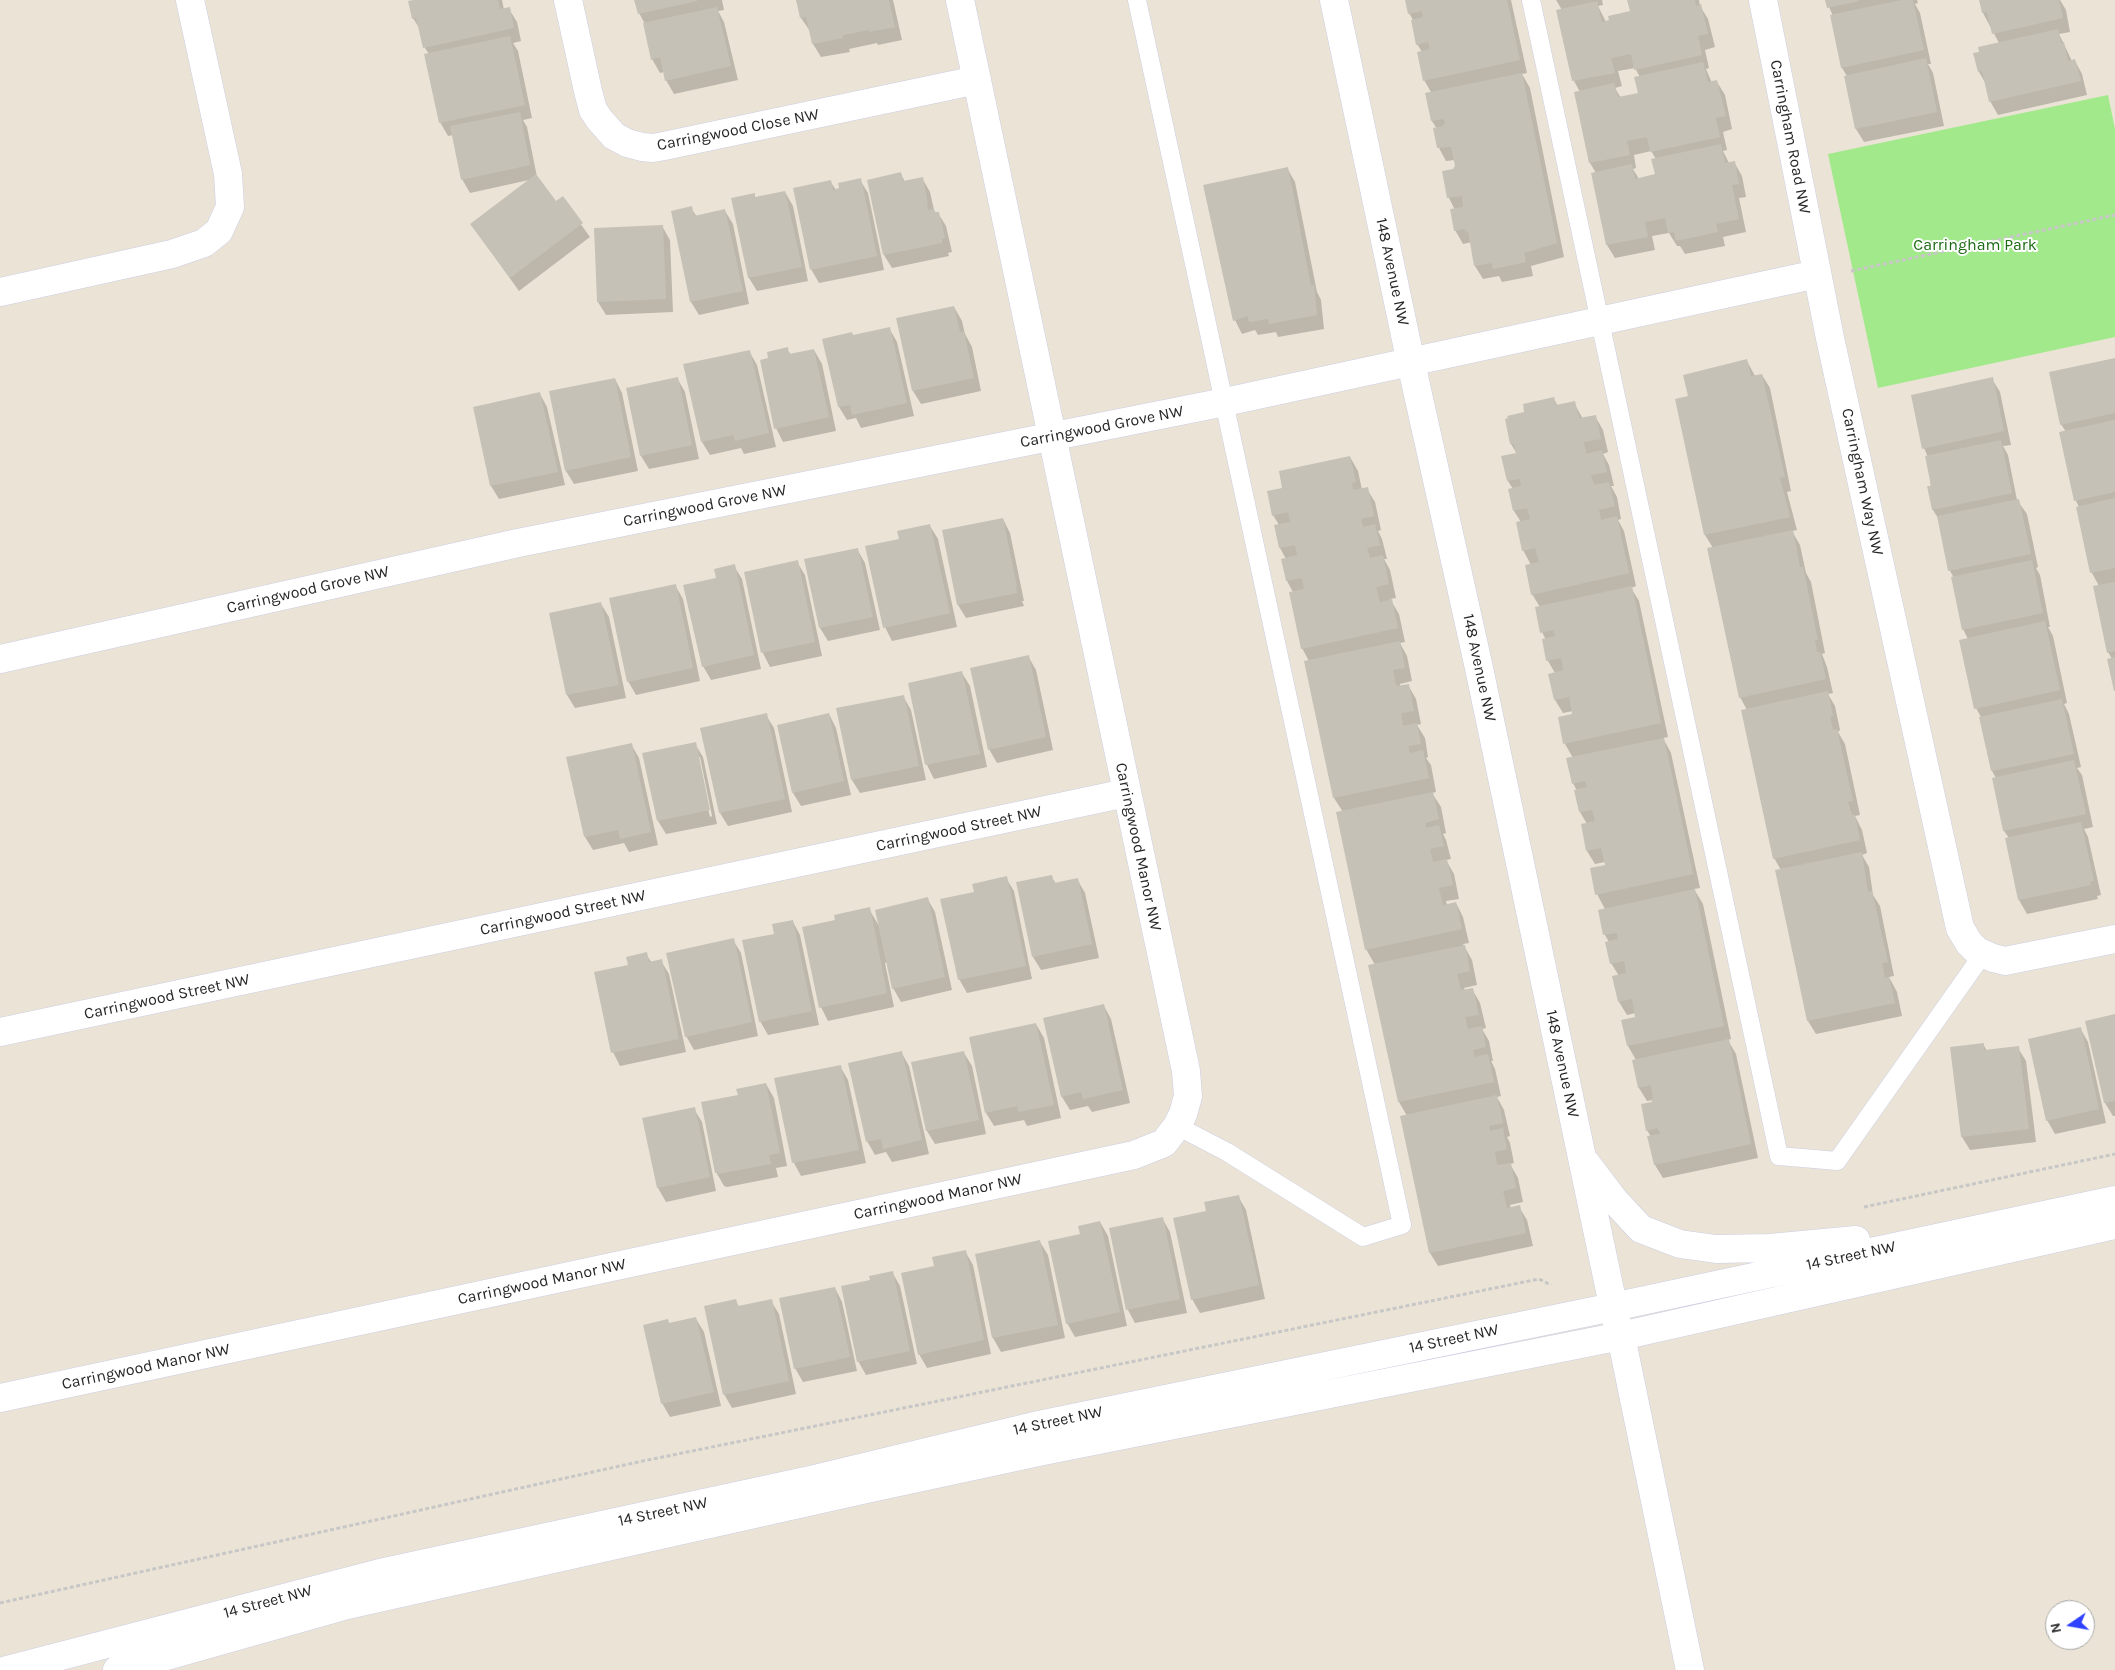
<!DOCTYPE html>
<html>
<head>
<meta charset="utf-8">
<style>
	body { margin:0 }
	#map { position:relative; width:2115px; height:1670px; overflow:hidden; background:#ebe4d6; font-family:Karla,sans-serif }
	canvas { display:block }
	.north { position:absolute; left:2045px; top:1600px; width:50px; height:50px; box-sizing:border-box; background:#fff; border:1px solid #a9a9a9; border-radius:50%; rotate:258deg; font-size:14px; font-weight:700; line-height:20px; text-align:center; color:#272727 }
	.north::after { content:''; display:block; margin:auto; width:18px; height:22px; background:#2f42ff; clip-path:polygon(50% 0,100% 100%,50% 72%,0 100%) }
</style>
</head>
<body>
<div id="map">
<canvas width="2115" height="1670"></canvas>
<div class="north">N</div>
</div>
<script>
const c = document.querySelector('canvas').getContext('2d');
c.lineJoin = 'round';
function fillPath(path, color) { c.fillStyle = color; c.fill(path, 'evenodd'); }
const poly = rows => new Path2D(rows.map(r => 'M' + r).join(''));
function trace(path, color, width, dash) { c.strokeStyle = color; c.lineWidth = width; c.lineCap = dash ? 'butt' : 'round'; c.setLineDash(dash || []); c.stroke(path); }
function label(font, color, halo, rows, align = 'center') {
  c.font = font + ' Karla,sans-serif'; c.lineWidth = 4; c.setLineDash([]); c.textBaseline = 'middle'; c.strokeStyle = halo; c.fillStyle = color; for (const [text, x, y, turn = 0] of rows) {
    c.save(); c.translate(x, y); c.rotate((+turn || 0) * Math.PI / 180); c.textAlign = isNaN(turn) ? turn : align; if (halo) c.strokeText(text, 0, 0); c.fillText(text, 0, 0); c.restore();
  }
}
fillPath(poly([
	[2108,95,2115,129,2115,337,1878,388,1828,154]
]), '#a2e98b');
fillPath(poly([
	[415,0,502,0,504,10,509,9,517,22,521,41,513,43,518,51,532,118,523,120,527,127,537,177,556,202,562,198,590,237,519,291,471,224,529,180,470,193,462,179,453,135,448,136,440,122,429,54,425,48,421,31,413,18],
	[636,0,722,0,724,10,718,11,724,22,738,80,674,94,666,80,664,72,660,73,652,59,645,24,639,13],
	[799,0,893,0,902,40,878,45,877,43,849,49,850,52,821,57,813,44,810,31,801,18],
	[1407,0,1511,0,1527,73,1522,74,1530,88,1564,257,1531,266,1533,276,1502,282,1499,276,1483,279,1475,266,1472,242,1463,244,1455,230,1455,210,1449,198,1443,172,1455,170,1456,167,1455,160,1446,161,1439,148,1437,129,1432,121,1426,94,1431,92,1424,80,1422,52,1417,44,1413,20,1409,13],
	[1556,0,1602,0,1603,5,1598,6,1606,22,1631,12,1628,0,1699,0,1700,6,1708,19,1715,47,1705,50,1709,68,1706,69,1712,83,1717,82,1725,95,1732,129,1723,132,1727,150,1723,151,1729,163,1734,162,1742,176,1746,197,1739,198,1746,232,1723,237,1725,246,1685,254,1680,246,1677,246,1669,233,1652,236,1655,250,1615,258,1607,245,1596,173,1590,163,1575,93,1580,92,1574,81,1558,11,1562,10],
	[1635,68,1640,77,1639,94,1621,98,1615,88,1622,86,1618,71],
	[1651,151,1656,159,1656,175,1639,179,1633,169,1636,168,1634,155],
	[1826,0,1917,0,1918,3,1915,4,1920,13,1931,64,1928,64,1933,73,1944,126,1864,142,1856,129,1845,76,1847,76,1842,68,1833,16],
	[1980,0,2060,0,2066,10,2070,32,2059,34,2072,61,2075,61,2082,74,2087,95,1998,115,1990,101,1986,84,1979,72,1975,54,1999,43,1983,13],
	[1287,168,1295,182,1317,292,1321,300,1324,329,1278,337,1276,332,1258,335,1255,330,1242,334,1235,320],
	[901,174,905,182,922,178,930,192,934,210,936,213,938,213,946,226,952,252,948,253,949,256,892,268,884,255],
	[860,180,868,193,884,270,819,283,811,269,830,181,836,190],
	[785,192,793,206,808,281,757,291,749,278,733,199,754,195,756,199],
	[691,208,697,217,725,211,733,224,749,304,699,315,691,302,672,212],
	[662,226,670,240,673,312,606,315,598,302],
	[954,307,962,321,965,334,972,347,981,391,921,404,913,391],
	[889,328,897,342,914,416,861,428,856,418,847,420,839,407,853,336],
	[787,349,791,355,814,350,822,364,836,431,783,442,776,428,770,359],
	[749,351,757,365,776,447,744,454,741,448,710,455,702,442],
	[2115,360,2115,689,2112,659,2108,652,2099,586,2092,573,2077,508,2079,507,2076,501,2066,432,2061,424],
	[1747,361,1755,376,1762,375,1770,388,1791,491,1787,492,1797,530,1792,531,1800,545,1806,573,1811,582,1825,653,1822,654,1827,667,1833,693,1828,694,1835,706,1840,730,1838,732,1845,744,1860,815,1855,816,1862,830,1867,853,1862,855,1869,867,1873,895,1880,906,1894,976,1889,977,1897,992,1902,1016,1816,1034,1808,1021,1777,871,1781,870,1774,858,1747,710,1740,697,1713,548,1705,535,1689,397],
	[677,378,685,392,699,459,649,469,641,456],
	[615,379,622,393,638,471,574,484,566,471],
	[1992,379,2000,392,2011,445,2003,446,2008,455,2017,500,2027,514,2038,567,2036,568,2040,575,2050,627,2048,627,2053,636,2067,703,2064,704,2069,714,2081,767,2077,768,2082,775,2093,827,2084,829,2088,837,2101,895,2097,896,2098,899,2027,914,2019,900,2007,839,2009,838,2004,831,1996,778,1992,771,1981,717,1976,708,1968,639,1963,629,1954,578,1950,571,1938,518,1933,510,1928,457,1924,448],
	[540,394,547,407,565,485,499,499,491,486,474,408],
	[1554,399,1558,406,1574,403,1583,419,1595,416,1603,430,1608,452,1603,454,1609,465,1614,486,1611,486,1617,497,1621,519,1618,520,1624,531,1636,586,1631,588,1639,601,1668,737,1663,738,1671,753,1700,888,1694,889,1703,904,1731,1039,1728,1040,1736,1054,1758,1158,1663,1178,1655,1165,1651,1137,1647,1130,1653,1100,1647,1101,1639,1088,1636,1060,1628,1046,1623,1021,1637,1018,1636,1013,1627,1015,1619,1002,1614,977,1619,976,1611,963,1609,942,1605,935,1599,911,1605,909,1597,894,1606,866,1605,862,1595,864,1587,851,1587,824,1580,812,1575,791,1577,791,1573,783,1573,758,1565,744,1574,715,1573,711,1563,713,1555,700,1555,673,1548,661,1543,640,1546,640,1542,632,1540,607,1532,594,1531,565,1523,550,1521,522,1514,511,1513,489,1508,481,1502,457,1517,454,1511,444,1506,420,1526,413],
	[1350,457,1358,471,1362,490,1367,489,1375,502,1381,530,1378,531,1382,539,1387,559,1384,559,1390,570,1396,598,1390,599,1399,614,1405,642,1400,643,1407,656,1412,681,1400,684,1400,687,1408,685,1416,699,1421,724,1417,725,1425,738,1428,757,1426,758,1431,765,1436,792,1432,793,1441,807,1446,833,1443,834,1446,840,1451,859,1446,860,1454,874,1459,899,1446,901,1447,905,1456,903,1463,917,1469,943,1463,944,1472,960,1477,985,1464,988,1465,991,1472,989,1480,1003,1486,1028,1482,1029,1489,1041,1493,1061,1491,1061,1495,1069,1501,1096,1497,1097,1504,1110,1510,1136,1507,1137,1510,1143,1514,1163,1510,1164,1518,1178,1523,1202,1510,1205,1511,1209,1519,1207,1527,1220,1533,1246,1438,1266,1430,1253,1407,1116,1399,1102,1375,965,1366,949,1343,812,1334,798,1305,662,1309,661,1302,648,1293,592,1287,581,1282,560,1286,559,1280,548,1275,526,1279,525,1273,515,1284,489],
	[1003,519,1010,533,1024,601,1022,601,1024,606,966,618,958,605],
	[930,526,938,539,957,627,892,641,885,627,901,540],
	[857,549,865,563,880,630,828,641,820,628],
	[797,562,805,575,822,656,770,667,763,653,746,573],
	[734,566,742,579,761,669,711,680,703,666,717,579],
	[675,585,683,599,700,681,636,695,628,681],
	[601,604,609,617,626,698,575,708,567,695,550,614],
	[1028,656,1036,670,1053,750,997,763,989,749],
	[962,673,970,686,987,767,934,779,927,765,909,684],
	[903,696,911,710,926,780,860,793,852,780],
	[829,714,836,728,851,795,801,806,793,793],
	[766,715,774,728,792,812,728,826,720,813],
	[631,744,639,758,658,845,629,852,624,843,593,850,585,837],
	[695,744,703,757,717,824,666,834,658,821,644,754],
	[697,757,700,757,712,816,710,817],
	[1051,876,1056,884,1077,879,1085,893,1099,958,1041,970,1033,957],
	[1006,878,1014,891,1032,979,967,993,959,979,975,893],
	[927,898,935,912,952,990,901,1002,893,988,888,962,885,963,894,1007,828,1021,821,1007,836,921,869,909,879,926],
	[793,922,800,935,819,1025,768,1035,760,1021,776,935],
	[733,940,741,953,758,1036,694,1050,686,1036],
	[646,954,652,963,661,961,669,974,686,1052,620,1066,613,1052,629,966],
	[1104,1006,1111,1019,1130,1103,1092,1112,1088,1106,1070,1110,1062,1097],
	[2115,1015,2115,1116,2113,1116,2105,1103,2086,1022],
	[1036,1024,1044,1038,1061,1118,1027,1126,1024,1120,994,1126,986,1113],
	[2080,1028,2088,1042,2106,1123,2055,1134,2047,1120],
	[1983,1044,1987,1051,2018,1048,2026,1061,2036,1142,1970,1150,1962,1137,1952,1048],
	[901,1052,909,1066,929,1154,892,1162,886,1152,875,1155,867,1141],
	[964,1053,972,1066,986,1134,935,1144,927,1131,913,1063],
	[840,1066,848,1080,866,1163,801,1176,794,1163,776,1079],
	[766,1084,774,1098,787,1166,776,1168,778,1177,727,1187,724,1186,716,1172,739,1096],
	[694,1109,702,1122,716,1191,666,1202,658,1188,644,1119],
	[1238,1196,1246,1210,1265,1299,1200,1313,1192,1299,1208,1212],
	[1162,1218,1170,1232,1187,1313,1135,1323,1128,1310,1111,1229],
	[1100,1222,1108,1236,1127,1326,1075,1337,1067,1323,1082,1235],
	[1040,1242,1048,1255,1065,1338,1001,1352,993,1338,976,1255],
	[965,1251,973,1265,991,1354,927,1368,919,1354,935,1267],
	[892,1272,900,1286,917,1364,866,1375,858,1361,871,1281],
	[835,1288,842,1302,857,1371,803,1382,795,1368],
	[736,1301,739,1307,771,1301,779,1314,796,1394,732,1408,724,1394],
	[696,1319,704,1332,721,1406,670,1417,662,1403,670,1325]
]), '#0003');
fillPath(poly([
	[413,0,498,0,500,9,510,7,514,28,423,48,416,18,412,19,408,1],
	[634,0,697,0,697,1,638,14],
	[796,0,889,0,895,27,869,32,869,30,843,35,843,38,812,44,806,17,800,18],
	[1405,0,1507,0,1520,60,1423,81,1417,52,1430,49,1428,42,1416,45,1411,20,1423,17,1422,11,1408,14],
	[1627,0,1695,0,1696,6,1701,4,1708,34,1698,36,1702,55,1634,70,1631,54,1611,58,1615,73,1572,81,1556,10,1597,1,1602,22,1609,20,1608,16,1630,11],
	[1825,0,1859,0,1859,1,1827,8],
	[1902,0,1913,0,1924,50,1841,68,1830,15],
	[1979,0,2059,0,2063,18,1992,34,1987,12,1982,13],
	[717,7,731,66,665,81,660,57,651,60,643,23],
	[2058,29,2061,43,2064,42,2068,61,2075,59,2081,81,1989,102,1982,71,1978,72,1973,53,1979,52,1978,47],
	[510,36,525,105,439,123,424,54],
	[1926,58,1937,112,1855,129,1844,76],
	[1703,62,1708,82,1717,80,1726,116,1716,118,1720,137,1650,152,1647,137,1627,141,1630,155,1589,163,1574,92,1614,83,1618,97,1638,93,1634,77],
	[1522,73,1557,243,1524,253,1526,262,1493,269,1492,263,1474,266,1468,231,1465,232,1465,229,1454,231,1450,209,1463,207,1462,196,1447,198,1442,171,1453,169,1455,166,1451,147,1437,148,1433,128,1443,126,1443,124,1445,124,1444,119,1431,121,1425,93],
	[520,112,530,165,461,180,450,126],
	[1721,144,1725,163,1735,161,1739,184,1732,185,1739,219,1716,224,1718,232,1676,241,1674,232,1668,233,1665,218,1645,222,1648,237,1606,245,1591,173,1632,164,1635,179,1655,174,1651,159],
	[1288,167,1311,286,1314,285,1317,315,1269,324,1268,319,1249,322,1248,316,1233,321,1203,185],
	[901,172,903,181,923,177,928,204,927,205,928,210,934,209,935,212,939,212,945,238,942,239,942,243,883,255,867,180],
	[536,174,556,201,563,196,583,223,510,278,470,224],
	[861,178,877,256,810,270,793,188,831,180,833,190,839,188,838,183],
	[785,191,802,267,748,278,731,198,755,193,755,197],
	[692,206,694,216,725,209,743,291,690,302,671,211],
	[663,225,666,299,597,302,594,228],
	[954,306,960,332,964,332,974,378,912,391,896,318],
	[890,327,907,403,852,415,850,405,838,407,822,339,852,332,853,335],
	[788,347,789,354,814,349,829,417,774,429,760,360,768,358,767,352],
	[750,350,769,433,735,441,733,435,701,442,683,364],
	[2115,358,2115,413,2060,425,2049,372],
	[1747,359,1751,376,1762,374,1785,477,1780,478,1790,517,1704,535,1675,399,1688,396,1683,375],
	[678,377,692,445,640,456,626,388],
	[1993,377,2004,431,1922,449,1911,395],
	[615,378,631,457,565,471,549,391],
	[540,392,558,472,490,486,473,407],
	[1554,397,1556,405,1575,401,1579,418,1596,415,1601,439,1584,442,1586,454,1602,450,1607,472,1591,475,1594,485,1609,482,1615,506,1599,510,1601,520,1617,516,1629,573,1531,595,1525,565,1539,562,1535,548,1522,551,1516,522,1530,519,1527,508,1513,511,1508,489,1521,486,1520,479,1507,481,1501,456,1516,453,1514,444,1510,444,1505,419,1508,418,1507,416,1524,412,1523,404],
	[2115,420,2115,492,2074,501,2059,432],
	[2001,440,2012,493,1932,510,1927,486,1931,486,1925,456],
	[1350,456,1356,482,1352,483,1353,490,1368,487,1374,516,1361,519,1363,527,1375,524,1380,545,1367,548,1370,558,1383,555,1389,584,1376,587,1380,602,1392,599,1398,628,1301,649,1289,592,1304,589,1302,578,1286,581,1281,559,1297,555,1295,545,1279,548,1274,525,1290,522,1288,512,1272,516,1267,491,1282,488,1279,471],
	[2115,498,2115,568,2090,573,2076,507],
	[2019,499,2031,554,1948,571,1937,516],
	[1003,518,1017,587,1016,587,1017,593,957,605,942,530],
	[930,524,950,613,883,628,865,546,899,539,897,531],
	[1793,530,1800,567,1803,567,1818,640,1815,640,1817,652,1820,652,1826,679,1739,698,1707,548],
	[858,548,873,617,819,628,804,559],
	[798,560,815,642,761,653,744,572],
	[2032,560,2043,613,1962,630,1951,577],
	[735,564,754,655,702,667,683,585,716,578,714,569],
	[2115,582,2115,651,2107,653,2093,586],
	[676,584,693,668,627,682,609,598],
	[1632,586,1661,723,1563,744,1558,717,1572,714,1569,697,1554,700,1548,674,1563,670,1561,658,1546,661,1542,639,1555,636,1553,630,1540,633,1535,607],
	[601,602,619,685,566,695,549,613],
	[2045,621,2060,690,1974,709,1959,640],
	[1400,641,1405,668,1393,670,1396,686,1409,684,1414,711,1401,713,1403,726,1417,723,1421,744,1408,746,1410,753,1423,750,1429,778,1333,798,1304,661],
	[1029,655,1046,737,988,750,970,668],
	[2115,657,2115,691,2114,691,2107,659],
	[962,671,980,754,925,765,908,683],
	[1828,691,1833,716,1830,717,1833,730,1837,729,1853,801,1848,802,1852,815,1855,815,1860,840,1773,859,1741,710],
	[904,695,919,766,851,780,836,708],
	[2062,699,2074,754,1991,771,1979,717],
	[767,713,785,799,719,813,700,728],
	[829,713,844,781,792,793,777,725],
	[1664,738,1693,874,1595,895,1590,868,1605,865,1601,848,1586,851,1581,824,1595,821,1592,810,1579,812,1574,790,1587,787,1585,781,1572,784,1566,758],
	[696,742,710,810,657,821,642,753],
	[632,743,651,832,620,839,618,830,584,837,566,757],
	[2074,760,2086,814,2003,831,1992,778],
	[1433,792,1439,819,1425,823,1426,828,1439,825,1444,846,1430,849,1433,862,1447,859,1453,885,1439,888,1443,905,1456,902,1462,929,1365,950,1336,812],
	[2081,822,2094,881,2090,882,2091,885,2018,900,2005,838],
	[1862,852,1868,892,1872,891,1888,962,1882,963,1885,978,1889,977,1895,1003,1807,1021,1775,870],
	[1052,875,1054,883,1078,878,1092,944,1032,957,1016,882],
	[1007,876,1026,966,958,980,940,899,974,892,972,884],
	[1695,889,1724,1026,1627,1046,1621,1020,1635,1017,1632,999,1618,1002,1612,976,1626,973,1624,961,1610,964,1605,942,1618,939,1617,933,1603,935,1598,910],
	[928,897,945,977,892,989,875,910],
	[870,907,887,993,819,1008,802,927,835,920,834,915],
	[793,920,812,1011,759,1022,742,940,774,934,772,924],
	[734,938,752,1022,685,1037,666,953],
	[1465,945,1470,971,1457,974,1461,990,1473,988,1479,1015,1465,1017,1468,1029,1482,1026,1486,1047,1473,1050,1474,1057,1488,1054,1494,1082,1398,1102,1368,965],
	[647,952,649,962,662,959,679,1039,611,1053,594,972,628,965,626,957],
	[1104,1004,1123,1090,1083,1099,1081,1092,1061,1097,1043,1018],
	[2115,1014,2115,1101,2104,1103,2085,1021],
	[1036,1023,1054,1105,1018,1112,1017,1106,985,1113,969,1037],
	[2081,1027,2099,1109,2046,1121,2028,1039],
	[1729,1039,1751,1144,1654,1165,1647,1136,1661,1134,1657,1128,1646,1131,1641,1104,1652,1102,1651,1099,1653,1098,1651,1085,1638,1088,1632,1060],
	[1984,1043,1984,1050,2019,1046,2029,1129,1961,1137,1950,1047],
	[902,1051,922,1140,883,1149,881,1139,866,1142,848,1063],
	[964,1051,979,1120,926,1131,911,1062],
	[841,1065,859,1150,792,1163,774,1078],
	[766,1083,780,1153,769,1155,771,1164,718,1174,718,1172,715,1173,701,1102,738,1095,736,1089],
	[1497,1095,1503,1123,1489,1126,1490,1131,1503,1128,1507,1149,1495,1152,1497,1165,1511,1163,1516,1188,1503,1191,1507,1208,1520,1205,1526,1233,1429,1253,1400,1116],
	[695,1107,710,1177,657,1188,642,1118],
	[1239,1195,1259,1285,1191,1300,1173,1218,1206,1211,1204,1202],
	[1163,1217,1180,1299,1126,1310,1109,1228],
	[1100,1221,1120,1312,1066,1324,1048,1241,1080,1234,1078,1226],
	[1040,1240,1058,1325,992,1338,975,1254],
	[966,1250,984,1340,918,1355,901,1273,934,1266,932,1257],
	[893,1271,910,1351,857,1362,841,1286,870,1280,869,1276],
	[835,1287,850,1357,794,1369,779,1298],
	[736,1299,738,1306,772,1299,789,1381,723,1395,704,1306],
	[696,1317,714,1392,661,1404,643,1325,668,1319,669,1323]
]), '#c6c1b6');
const lane = poly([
	[1137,0,1402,1225,1363,1237,1227,1152,1177,1126],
	[1531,0,1779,1156,1837,1161,1983,954]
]);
const street = poly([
	[568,0,588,91,593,110,599,119,614,136,627,143,642,147,653,148,664,146,977,80],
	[1763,0,1830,338,1960,928,1969,943,1977,951,1993,958,2005,961,2115,939],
	[0,292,172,254,204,243,219,231,230,207,228,174,190,0],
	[0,659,518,543,1225,402,1817,274],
	[0,1032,1126,793],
	[1621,1336,1690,1670],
	[0,1398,1134,1155,1164,1143,1177,1126,1183,1114,1188,1096,1186,1071,960,0]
]);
const secondary = poly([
	[1334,0,1411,363,1479,668,1617,1324],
	[1586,1163,1614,1200,1641,1229,1680,1244,1716,1249,1770,1248,1856,1240],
	[7,1670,380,1573,806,1481,1034,1426,1613,1307,2115,1200],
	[117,1670,347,1605,866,1489,1043,1451,1621,1336,2115,1225]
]);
trace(lane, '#cbcde2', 19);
trace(street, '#cbcde2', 29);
trace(secondary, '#cbcde2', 29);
trace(poly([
	[1851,271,2115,215],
	[1864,1207,2115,1154],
	[0,1603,638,1462,1539,1279,1551,1285]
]), '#c7c7c7', 3, [4, 2.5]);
trace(lane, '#fff', 18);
trace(street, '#fff', 28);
trace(secondary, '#fff', 28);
label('16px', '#272727', '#fff', [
	["Carringwood Close NW",738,130,-11],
	["Carringham Road NW",1790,137,79],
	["148 Avenue NW",1392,272,78],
	["Carringwood Grove NW",1102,427,-11],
	["Carringham Way NW",1862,482,78],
	["Carringwood Grove NW",705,506,-11],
	["Carringwood Grove NW",308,590,-13],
	["148 Avenue NW",1479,668,78],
	["Carringwood Street NW",959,829,-12],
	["Carringwood Manor NW",1138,847,78],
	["Carringwood Street NW",563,913,-12],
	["Carringwood Street NW",167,997,-12],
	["148 Avenue NW",1562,1064,78],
	["Carringwood Manor NW",938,1197,-12],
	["14 Street NW",1851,1256,-12],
	["Carringwood Manor NW",542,1282,-12],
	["14 Street NW",1454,1339,-12],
	["Carringwood Manor NW",146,1367,-12],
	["14 Street NW",1058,1421,-12],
	["14 Street NW",663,1512,-12],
	["14 Street NW",268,1602,-15]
]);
label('16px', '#1b6912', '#fff', [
	["Carringham Park",1975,245]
]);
</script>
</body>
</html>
